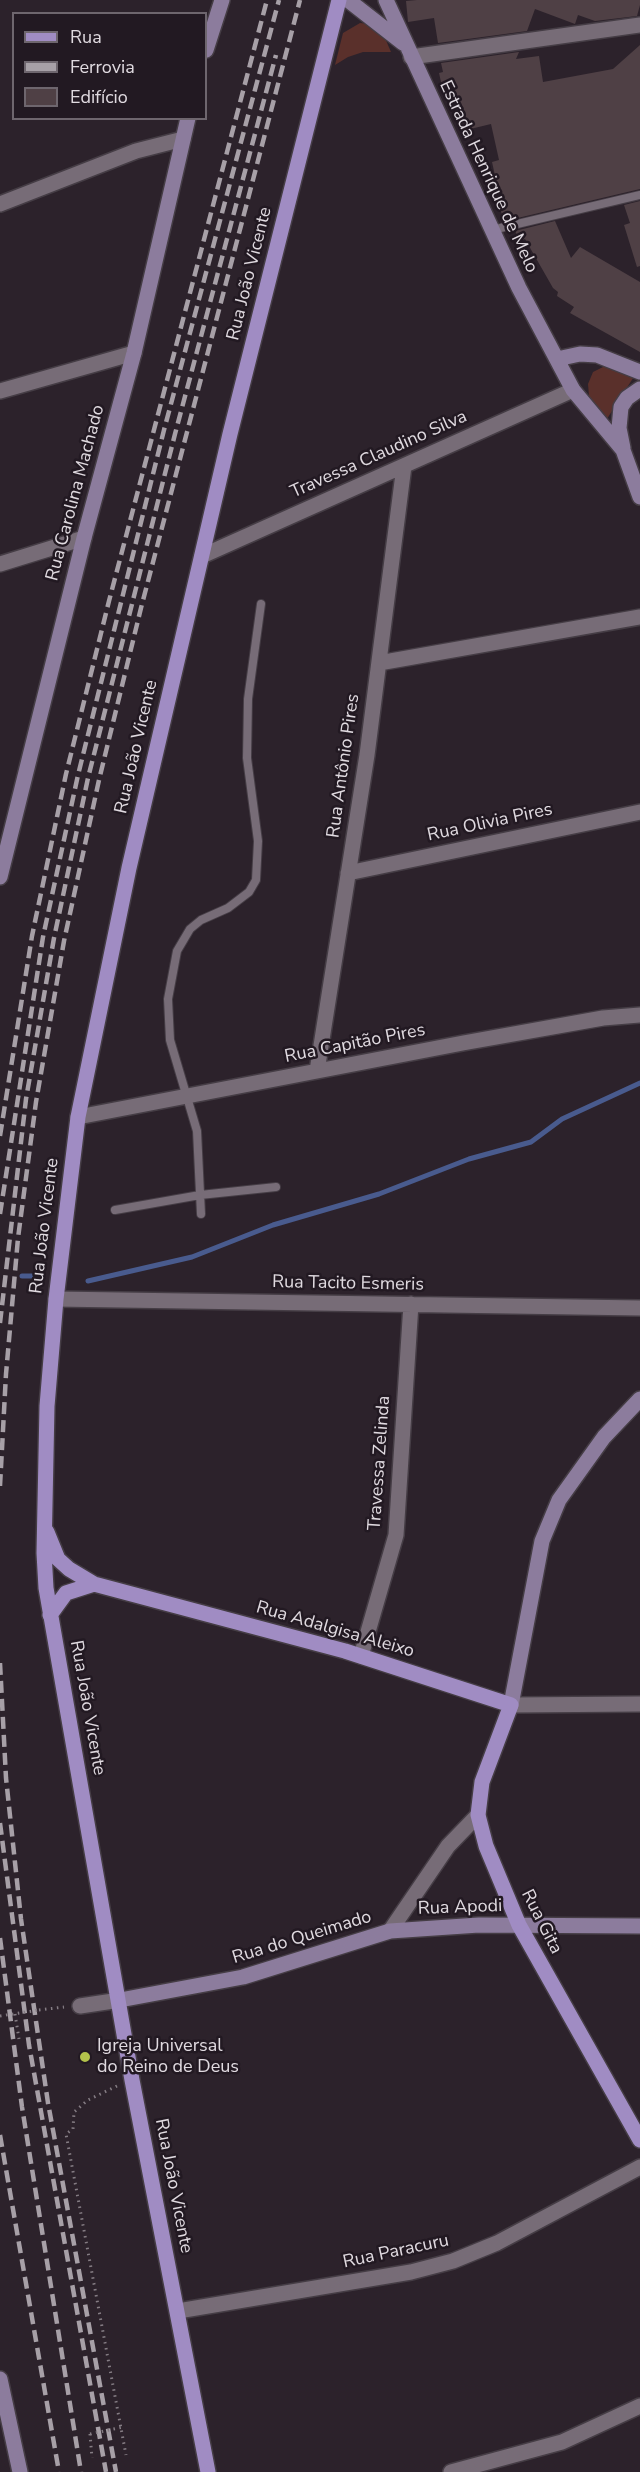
<!DOCTYPE html>
<html>
<head>
<meta charset="utf-8">
<style>
	body { margin:0 }
	#map { position:relative; width:640px; height:2472px; overflow:hidden; background:#2c222b; font-family:"Nunito Sans",sans-serif }
	canvas { display:block }
	.legend { position:absolute; left:12px; top:12px; width:195px; height:108px; box-sizing:border-box; background:#221922; border:2px solid #6e666e; margin:0; padding:8px 10px; list-style:none; font-size:18px; color:#e0dae0 }
	.legend li { display:flex; align-items:center; gap:12px; height:30px }
	.legend b { width:30px; border:2px solid #6e666e }
</style>
</head>
<body>
<div id="map">
<canvas width="640" height="2472"></canvas>
<ul class="legend">
<li><b style="height:8px;background:#a08cc3"></b>Rua</li>
<li><b style="height:8px;background:#a7a0a7"></b>Ferrovia</li>
<li><b style="height:16px;background:#4f4045"></b>Edifício</li>
</ul>
</div>
<script>
const c = document.querySelector('canvas').getContext('2d');
c.lineJoin = 'round';
function fillPath(path, color) { c.fillStyle = color; c.fill(path, 'evenodd'); }
const poly = rows => new Path2D(rows.map(r => 'M' + r).join(''));
function trace(path, color, width, dash) { c.strokeStyle = color; c.lineWidth = width; c.lineCap = dash ? 'butt' : 'round'; c.setLineDash(dash || []); c.stroke(path); }
function label(font, color, halo, rows, align = 'center') {
  c.font = font + ' "Nunito Sans",sans-serif'; c.lineWidth = 5; c.setLineDash([]); c.textBaseline = 'middle'; c.strokeStyle = halo; c.fillStyle = color; for (const [text, x, y, turn = 0] of rows) {
    c.save(); c.translate(x, y); c.rotate((+turn || 0) * Math.PI / 180); c.textAlign = isNaN(turn) ? turn : align; if (halo) c.strokeText(text, 0, 0); c.fillText(text, 0, 0); c.restore();
  }
}
fillPath(poly([
	[360,23,369,24,385,38,391,52,363,52,348,57,335,65,343,33],
	[607,365,635,375,605,422,589,396,588,384,593,372]
]), '#5a302b');
trace(poly([
	[22,1276,39,1276],
	[88,1281,192,1257,273,1225,379,1194,469,1159,531,1142,562,1119,640,1083]
]), '#495b8e', 5);
fillPath(poly([
	[417,0,640,0,640,5,637,16,595,21,578,15,575,24,535,9,527,31,438,43,434,18,408,22,406,1],
	[640,45,640,189,505,221,492,191,498,189,492,162,499,160,491,124,462,131,453,98,445,100,439,73,443,72,441,63,519,52,516,59,539,56,543,82,613,69],
	[640,201,640,266,637,267,624,225,630,223,624,205],
	[555,221,571,258,580,247,640,282,640,352,570,313,574,307,557,296,558,292,553,288,525,239,520,241,515,231]
]), '#4f4045');
const service = poly([
	[492,230,640,195],
	[115,1210,200,1195,276,1187],
	[201,1214,197,1131,170,1040,168,999,177,951,190,929,201,920,228,908,249,892,256,880,258,841,247,758,248,699,261,604]
]);
const minor = poly([
	[411,57,640,25],
	[0,204,136,151,183,139],
	[0,391,134,353],
	[202,556,573,390],
	[0,564,84,538],
	[379,663,640,617],
	[348,873,640,812],
	[317,1071,367,755,404,466],
	[78,1117,463,1043,603,1018,640,1015],
	[56,1299,640,1308],
	[361,1656,396,1535,411,1304],
	[511,1705,640,1704],
	[390,1931,448,1846,478,1815],
	[80,2006,120,2000],
	[178,2311,411,2272,453,2261,497,2243,640,2167],
	[451,2472,562,2442,640,2406]
]);
const secondary = poly([
	[348,0,403,43],
	[386,0,519,288,573,390,623,450,640,497],
	[206,50,222,0],
	[557,359,580,354,597,355,640,372],
	[623,448,619,428,621,407,627,398,640,389],
	[0,877,84,538,134,353,188,118],
	[511,1705,542,1541,559,1500,604,1437,640,1399],
	[120,2000,243,1977,390,1931,479,1925,640,1926],
	[0,2379,20,2472]
]);
const primary = poly([
	[47,1532,58,1559,69,1569,94,1584,345,1651,511,1705,482,1782,478,1815,486,1846,519,1925,640,2140],
	[50,1615,66,1593,94,1584],
	[208,2472,132,2080,46,1588,44,1553,47,1406,56,1299,78,1117,129,868,230,434,339,0]
]);
trace(service, '#453d45', 10);
trace(minor, '#453d45', 18);
trace(secondary, '#453d45', 18);
trace(primary, '#453d45', 18);
trace(poly([
	[39,2010,64,2007],
	[15,2014,19,2039],
	[117,2086,88,2100,74,2112,73,2129,66,2134,126,2455],
	[90,2434,92,2458]
]), '#857d84', 3, [1.5, 4.5]);
trace(service, '#776c77', 8);
trace(minor, '#776c77', 15);
trace(secondary, '#8c7c9d', 15);
trace(primary, '#a08cc3', 15);
trace(poly([
	[0,1136,32,936,66,774,109,601,267,0],
	[0,1214,43,937,78,775,164,430,279,0],
	[0,1323,26,1099,54,938,88,778,175,434,276,55],
	[0,1486,6,1374,18,1238,36,1102,64,941,99,780,141,608,300,0],
	[0,1663,6,1778,21,1919,48,2103,116,2472],
	[0,1823,29,2045,106,2472],
	[0,1938,22,2107,81,2472],
	[0,2135,59,2472]
]), '#a7a0a7', 4.5, [12, 6]);
trace(poly([
	[0,2016,39,2010],
	[90,2434,123,2427]
]), '#857d84', 3, [1.5, 4.5]);
for (const [x, y, r, color] of [
	[85,2057,6,"#b3c24b"]
]) { const dot = new Path2D(); dot.arc(x, y, r, 0, 2 * Math.PI); c.fillStyle = color; c.fill(dot); trace(dot, '#221922', 2); }
label('18px', '#e0dae0', '#221922', [
	["Estrada Henrique de Melo",488,177,65],
	["Rua João Vicente",250,274,-76],
	["Travessa Claudino Silva",379,455,-24],
	["Rua Carolina Machado",76,493,-75],
	["Rua João Vicente",137,747,-77],
	["Rua Antônio Pires",344,766,-82],
	["Rua Olivia Pires",490,823,-12],
	["Rua Capitão Pires",355,1044,-11],
	["Rua João Vicente",45,1226,-83],
	["Rua Tacito Esmeris",348,1284,1],
	["Travessa Zelinda",380,1463,-86],
	["Rua Adalgisa Aleixo",335,1630,16],
	["Rua João Vicente",87,1708,80],
	["Rua Apodi",460,1908,-2],
	["Rua Gita",541,1922,63],
	["Rua do Queimado",302,1938,-17],
	["Rua João Vicente",173,2186,79],
	["Rua Paracuru",396,2252,-12]
]);
label('18px', '#e0dae0', '#221922', [
	["Igreja Universal",97,2047],
	["do Reino de Deus",97,2068]
], 'left');
</script>
</body>
</html>
